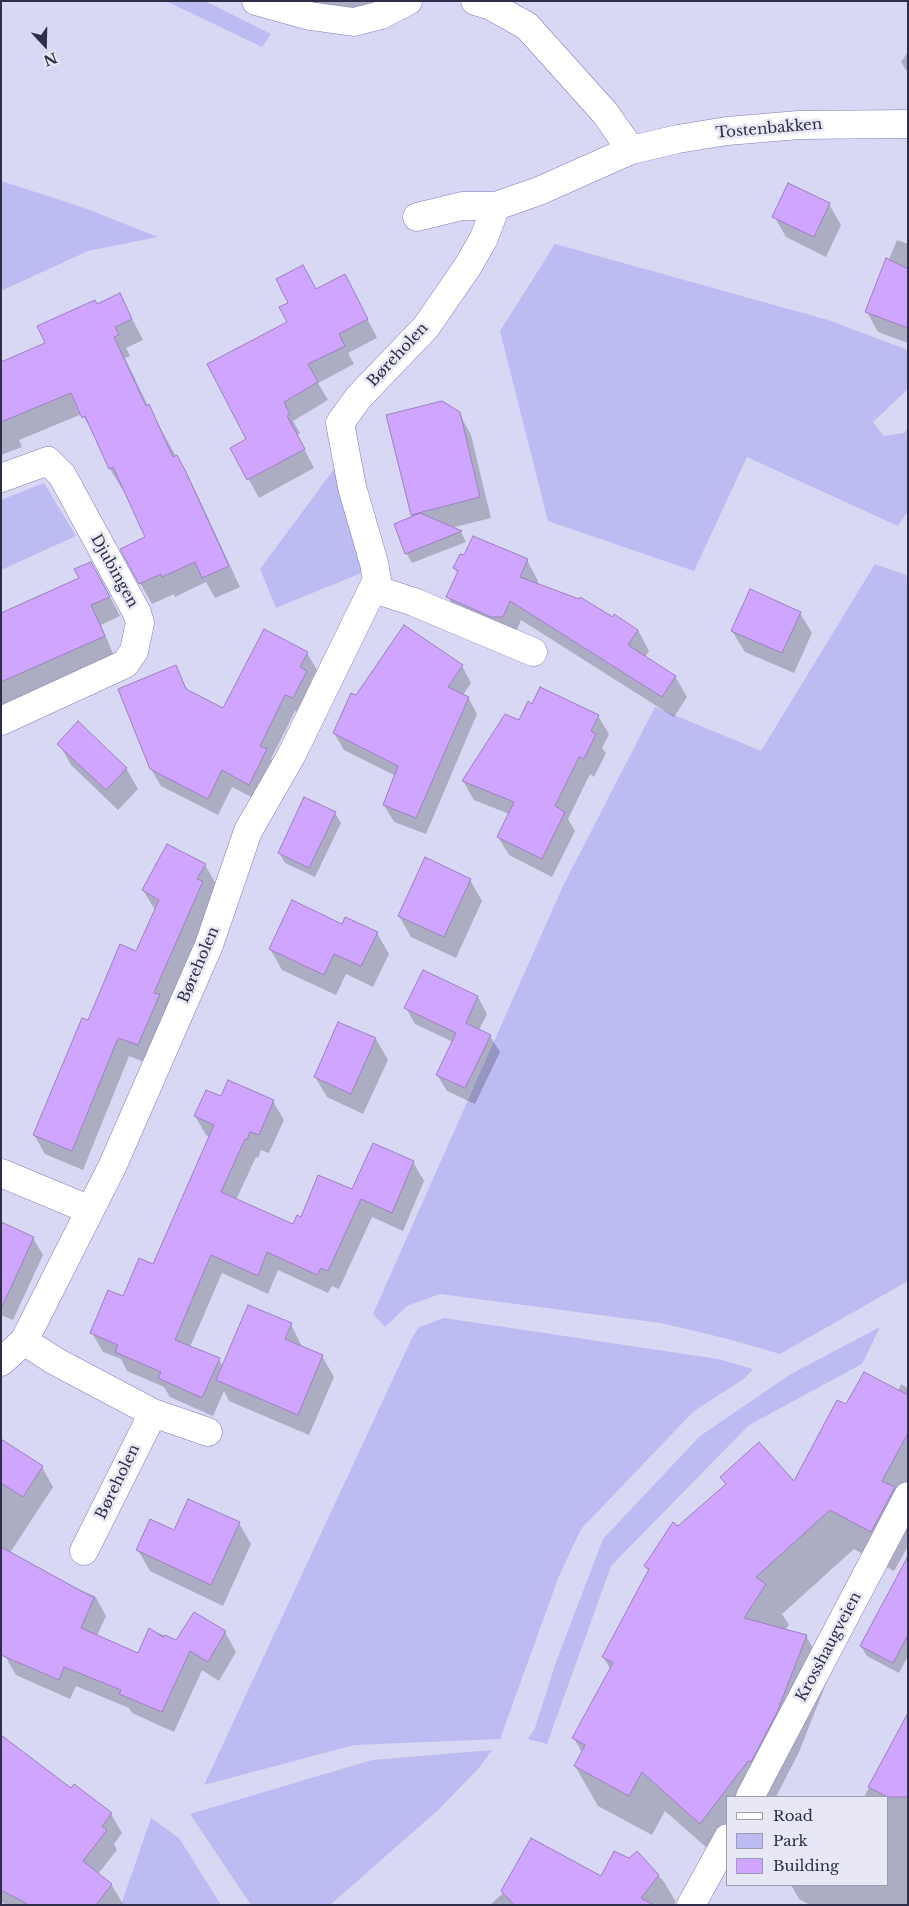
<!DOCTYPE html>
<html>
<head>
<meta charset="utf-8">
<style>
	body { margin:0 }
	#map { position:relative; width:909px; height:1906px; overflow:hidden; background:#d8d8f4; font-family:"Libre Baskerville",serif }
	canvas { display:block }
	.frame { position:absolute; inset:0; border:2px solid #2e2e48; pointer-events:none }
	.legend { position:absolute; left:726px; top:1796px; width:162px; height:90px; box-sizing:border-box; background:#e7e7f5; border:1px solid #9d9db0; margin:0; padding:6px 9px; list-style:none; font-size:15px; color:#2e2e48 }
	.legend li { display:flex; align-items:center; gap:10px; height:25px }
	.legend b { width:25px; border:1px solid #9d9db0 }
	.north { position:absolute; left:20px; top:20px; width:50px; height:50px; -webkit-text-stroke:4px #e7e7f5; paint-order:stroke; rotate:159deg; font-size:14px; font-weight:700; line-height:20px; text-align:center; color:#2e2e48 }
	.north::after { content:''; display:block; margin:auto; width:18px; height:22px; background:#2e2e48; clip-path:polygon(50% 0,100% 100%,50% 72%,0 100%) }
</style>
</head>
<body>
<div id="map">
<canvas width="909" height="1906"></canvas>
<div class="frame"></div>
<ul class="legend">
<li><b style="height:6px;background:#fff"></b>Road</li>
<li><b style="height:14px;background:#bcbbf2"></b>Park</li>
<li><b style="height:14px;background:#cfa5ff"></b>Building</li>
</ul>
<div class="north">N</div>
</div>
<script>
const c = document.querySelector('canvas').getContext('2d');
c.lineJoin = 'round';
function fillPath(path, color) { c.fillStyle = color; c.fill(path, 'evenodd'); }
const poly = rows => new Path2D(rows.map(r => 'M' + r).join(''));
function trace(path, color, width, dash) { c.strokeStyle = color; c.lineWidth = width; c.lineCap = dash ? 'butt' : 'round'; c.setLineDash(dash || []); c.stroke(path); }
function label(font, color, halo, rows, align = 'center') {
  c.font = font + ' "Libre Baskerville",serif'; c.lineWidth = 5; c.setLineDash([]); c.textBaseline = 'middle'; c.strokeStyle = halo; c.fillStyle = color; for (const [text, x, y, turn = 0] of rows) {
    c.save(); c.translate(x, y); c.rotate((+turn || 0) * Math.PI / 180); c.textAlign = isNaN(turn) ? turn : align; if (halo) c.strokeText(text, 0, 0); c.fillText(text, 0, 0); c.restore();
  }
}
fillPath(poly([
	[166,1,205,1,271,34,262,47],
	[1,181,82,207,158,237,88,251,1,291],
	[555,244,828,320,908,350,908,389,873,422,884,436,904,433,908,428,908,511,898,526,747,457,694,571,548,521,500,331],
	[337,465,366,571,276,608,260,569],
	[44,483,76,536,1,570,1,500],
	[875,564,906,575,908,581,908,1281,780,1354,724,1338,661,1323,440,1294,407,1306,385,1327,373,1314,563,886,655,707,761,751],
	[444,1318,718,1359,753,1369,745,1378,694,1411,581,1529,559,1576,500,1739,354,1745,204,1785,412,1338,419,1327],
	[880,1327,862,1364,749,1425,611,1566,547,1744,528,1739,535,1728,556,1662,603,1539,700,1436,791,1374],
	[492,1750,478,1769,437,1811,330,1905,251,1905,190,1814,372,1760],
	[151,1818,179,1838,221,1905,121,1905]
]), '#bcbbf2');
fillPath(poly([
	[308,1,379,1,344,32],
	[908,52,908,73,901,62],
	[829,204,841,225,826,257,786,237,774,216],
	[897,240,908,244,908,343,878,332,867,312],
	[316,290,355,294,377,338,348,353,354,364,318,383,328,400,293,421,300,433,297,435,314,468,259,498,232,449,248,440,288,322],
	[120,295,143,340,126,348,130,356,125,358,148,406,197,494,240,587,215,598,206,582,175,597,174,594,152,604,140,583,146,538,124,488,122,489,110,469,96,437,82,414,19,440,22,447,1,455,1,363,47,343,97,306],
	[459,413,471,435,491,518,451,528,461,532,466,542,412,563,406,553,412,514],
	[527,560,538,581,537,585,638,630,649,651,645,657,675,676,687,697,674,717,521,620,514,637,459,618,448,597,458,574,455,568],
	[102,582,120,616,101,625,114,656,1,706,1,614],
	[800,613,812,633,794,673,745,652,732,631],
	[307,653,317,670,311,681,316,689,303,714,295,711,271,759,276,767,259,801,232,787,218,815,161,786,151,769,175,667,188,691,224,709],
	[462,666,471,683,463,695,468,697,477,714,426,834,394,822,384,805,396,776,344,750,334,733,356,697],
	[533,706,598,716,609,734,602,748,606,753,594,777,590,774,568,819,575,831,552,877,509,855,498,837,509,814,474,800,463,781],
	[59,744,126,768,138,789,118,810,71,765],
	[335,813,341,823,315,877,285,863,279,853],
	[205,865,216,884,210,896,213,901,149,1064,129,1056,83,1170,45,1154,34,1135,88,1022,137,952,155,910,143,890],
	[470,880,482,901,456,958,411,937,399,916],
	[343,925,377,933,389,954,373,987,346,974,336,995,282,970,270,949],
	[423,971,478,997,487,1014,479,1030,490,1036,500,1052,475,1104,447,1091,437,1075,453,1042,415,1024,406,1008],
	[339,1024,376,1039,388,1060,363,1114,327,1097,315,1077],
	[222,1098,273,1101,284,1120,269,1153,261,1150,258,1158,256,1157,236,1200,294,1226,302,1219,353,1191,413,1162,424,1181,403,1231,372,1217,339,1289,332,1286,328,1293,278,1270,268,1294,222,1273,190,1347,219,1359,223,1367,291,1324,302,1347,322,1356,334,1377,309,1435,229,1401,224,1391,213,1416,170,1397,164,1387,127,1371,121,1359,103,1352,92,1333,153,1265,210,1137,206,1135,195,1116],
	[1,1223,33,1238,43,1255,13,1320,1,1315],
	[901,1384,908,1388,908,1546,894,1571,854,1549,782,1614,789,1625,785,1630,806,1636,829,1676,799,1752,776,1797,728,1797,728,1857,724,1863,665,1811,652,1835,598,1806,575,1766,582,1753,574,1738,611,1670,603,1657,649,1572,645,1566,678,1527,726,1485,721,1477,794,1483,847,1406,898,1391],
	[1,1441,42,1467,53,1487,10,1553,51,1578,95,1596,106,1616,97,1636,139,1654,149,1629,177,1641,225,1632,236,1652,219,1681,202,1670,174,1732,132,1713,129,1708,76,1686,70,1699,16,1675,5,1656,1,1602],
	[239,1523,251,1544,223,1606,150,1571,138,1550,174,1532],
	[908,1567,908,1656,899,1673,867,1656,861,1646],
	[893,1743,908,1750,908,1905,810,1905,799,1899,791,1885,888,1885,888,1797,864,1797],
	[71,1790,111,1814,122,1833,114,1844,117,1850,98,1874,111,1884,123,1904,6,1905,1,1902,1,1838],
	[637,1853,664,1882,676,1902,674,1905,490,1905,503,1893,601,1878]
]), '#0003');
const building = poly([
	[788,183,830,203,814,237,772,217,788,183],
	[886,258,908,269,908,328,865,312,886,258],
	[303,265,316,289,345,274,368,319,339,334,345,346,308,364,318,382,284,402,290,415,287,416,305,449,247,480,230,448,246,439,207,364,287,322,279,307,288,303,276,279,303,265],
	[120,293,132,319,115,327,119,335,114,337,146,406,149,404,173,457,177,455,186,472,229,566,202,578,195,562,162,577,161,574,139,584,120,549,145,537,113,467,109,469,85,416,82,418,71,393,1,422,1,362,45,343,37,326,95,300,97,304,120,293],
	[442,401,460,412,480,497,411,515,386,415,442,401],
	[420,513,462,531,405,554,394,524,420,513],
	[473,536,528,559,520,577,579,599,580,597,613,617,614,614,638,630,628,645,676,676,662,697,510,601,503,617,491,617,446,597,458,571,453,568,460,554,464,555,473,536],
	[91,562,110,597,91,605,105,636,1,682,1,613,79,578,74,569,91,562],
	[750,589,801,612,782,653,731,631,750,589],
	[404,625,463,665,448,687,469,697,416,818,383,805,398,766,333,733,351,693,356,695,404,625],
	[264,629,308,652,300,667,307,671,293,698,285,695,260,746,267,749,249,785,222,770,208,799,150,769,118,689,176,665,186,689,223,708,264,629],
	[540,687,599,715,591,731,596,734,584,759,579,757,555,806,565,812,542,859,497,837,514,802,462,781,505,714,519,720,528,701,532,704,540,687],
	[78,721,127,768,106,790,57,744,78,721],
	[304,797,336,812,309,868,278,853,304,797],
	[167,844,206,864,197,879,203,881,154,993,160,994,138,1045,118,1038,72,1151,33,1135,82,1018,88,1020,120,944,136,951,159,900,142,890,167,844],
	[425,857,471,879,444,937,398,916,425,857],
	[292,900,342,924,345,917,378,932,361,966,334,954,324,975,269,949,292,900],
	[423,970,478,996,466,1023,491,1035,465,1088,436,1075,456,1033,404,1008,423,970],
	[338,1022,376,1038,351,1094,314,1077,338,1022],
	[228,1080,274,1100,259,1135,250,1132,247,1140,245,1139,221,1192,293,1224,297,1215,301,1217,318,1175,352,1189,373,1143,414,1161,392,1213,361,1199,328,1271,321,1268,317,1275,267,1252,258,1276,211,1255,175,1340,220,1358,202,1398,158,1378,161,1372,115,1352,118,1345,90,1333,108,1290,123,1296,139,1258,153,1264,214,1125,194,1116,206,1090,221,1096,228,1080],
	[1,1222,34,1237,1,1309,1,1222],
	[248,1305,292,1323,285,1339,323,1355,298,1415,216,1380,248,1305],
	[864,1372,908,1395,908,1433,882,1481,895,1487,871,1532,830,1510,756,1577,766,1584,744,1618,807,1635,777,1712,751,1762,748,1761,700,1824,642,1772,629,1796,574,1766,585,1745,572,1738,613,1663,602,1657,649,1569,644,1566,673,1522,678,1526,726,1484,720,1477,759,1442,794,1481,837,1400,846,1404,864,1372],
	[1,1439,43,1466,23,1497,1,1483,1,1439],
	[188,1499,240,1522,211,1585,136,1550,150,1519,174,1530,188,1499],
	[1,1547,94,1598,81,1628,138,1653,149,1628,163,1637,165,1635,176,1640,194,1612,226,1631,208,1662,190,1651,162,1712,119,1694,121,1690,64,1667,59,1680,1,1655,1,1547],
	[908,1556,908,1635,893,1663,860,1646,908,1556],
	[908,1713,908,1797,888,1797,868,1787,908,1713],
	[1,1735,71,1788,74,1784,112,1813,102,1826,107,1830,83,1861,112,1884,96,1905,29,1905,1,1890,1,1735],
	[531,1838,601,1876,614,1851,629,1858,637,1851,659,1875,641,1898,654,1905,514,1905,501,1891,531,1838]
]);
fillPath(building, '#cfa5ff');
trace(building, '#9c80bd', 1);
const minor = poly([
	[256,1,310,16,354,22,381,15,408,1],
	[475,1,491,6,527,26,605,113,631,150],
	[417,217,462,206,496,206,539,191,631,150,678,139,727,131,799,125,908,124],
	[1,478,48,461,62,475,137,613,140,623,134,651,125,664,1,721],
	[374,589,414,602,533,652],
	[1,1173,90,1210],
	[1,1362,24,1341],
	[208,1432,153,1413,55,1361,24,1341,112,1167,209,945,248,831,291,756,377,580,374,563,352,487,340,423,358,398,426,327,468,266,484,238,496,206],
	[84,1551,153,1413],
	[750,1797,908,1496],
	[691,1905,728,1838]
]);
trace(minor, '#7e7cba', 29);
trace(minor, '#fff', 28);
label('15px', '#2e2e48', '#e7e7f5', [
	["Tostenbakken",769,129,-5],
	["Børeholen",398,355,-47],
	["Djubingen",114,571,61],
	["Børeholen",199,965,-67],
	["Børeholen",118,1482,-64],
	["Krosshaugveien",829,1647,-62]
]);
</script>
</body>
</html>
